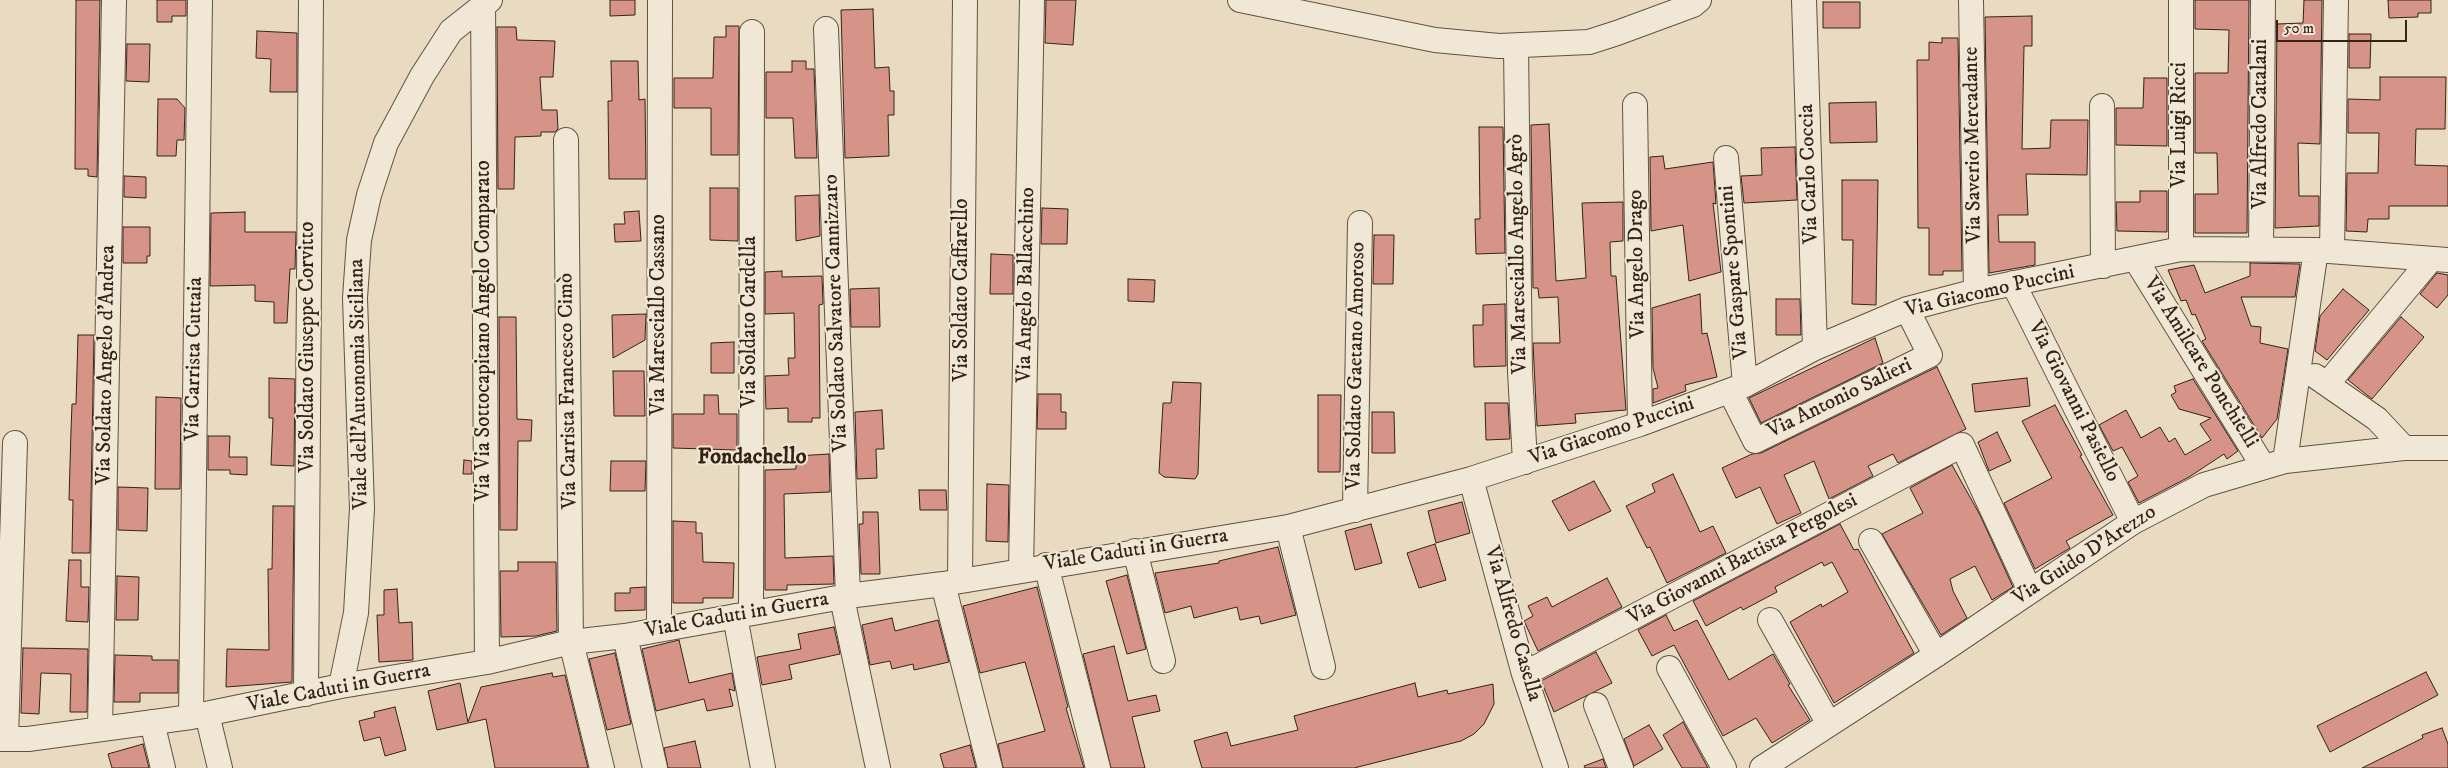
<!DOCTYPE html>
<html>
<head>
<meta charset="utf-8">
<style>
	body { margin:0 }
	#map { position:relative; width:2448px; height:768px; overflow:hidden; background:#e9dac2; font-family:"IM FELL DW Pica",serif }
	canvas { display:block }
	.scale { position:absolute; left:2276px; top:20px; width:131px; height:22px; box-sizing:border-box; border:2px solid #342416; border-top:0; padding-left:6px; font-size:15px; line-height:18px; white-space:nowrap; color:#342416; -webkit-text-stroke:4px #f1e7d7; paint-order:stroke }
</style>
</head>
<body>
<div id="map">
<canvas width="2448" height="768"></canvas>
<div class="scale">50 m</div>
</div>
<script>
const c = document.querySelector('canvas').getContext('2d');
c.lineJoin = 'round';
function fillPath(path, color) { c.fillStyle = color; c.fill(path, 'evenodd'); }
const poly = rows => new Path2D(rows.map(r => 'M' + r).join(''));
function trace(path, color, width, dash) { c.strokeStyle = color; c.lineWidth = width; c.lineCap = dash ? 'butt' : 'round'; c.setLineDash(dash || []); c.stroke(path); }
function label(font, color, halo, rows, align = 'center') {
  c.font = font + ' "IM FELL DW Pica",serif'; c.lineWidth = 4; c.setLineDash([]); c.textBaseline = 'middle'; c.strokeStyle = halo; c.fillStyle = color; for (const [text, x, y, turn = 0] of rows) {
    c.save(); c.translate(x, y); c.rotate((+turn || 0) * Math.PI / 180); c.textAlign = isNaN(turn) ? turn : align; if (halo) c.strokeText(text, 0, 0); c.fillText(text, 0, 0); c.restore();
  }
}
const building = poly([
	[76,0,100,0,97,177,88,176,88,169,75,169,76,0],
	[157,0,186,0,186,16,172,16,172,22,157,22,157,0],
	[610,0,635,0,635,15,610,16,610,0],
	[1046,0,1076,0,1073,45,1045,43,1046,0],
	[2195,0,2249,0,2247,233,2195,233,2195,194,2218,194,2217,153,2195,153,2195,73,2228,73,2229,30,2195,29,2195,0],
	[2304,0,2322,0,2320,144,2298,143,2299,196,2319,196,2319,226,2275,228,2277,24,2303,23,2304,0],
	[2388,0,2431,0,2431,13,2418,13,2418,17,2389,18,2388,0],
	[1823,2,1860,2,1860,28,1823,28,1823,2],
	[873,9,875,68,889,67,890,91,894,91,894,115,888,115,889,156,845,158,841,10,873,9],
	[2032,16,2032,46,2024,46,2022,149,2050,148,2051,120,2088,120,2087,175,2026,174,2028,215,1998,215,1999,242,2035,242,2035,265,1989,273,1985,17,2032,16],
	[726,26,739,26,738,155,711,155,711,108,674,108,674,78,713,78,714,37,726,37,726,26],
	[497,27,516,27,517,40,555,41,553,77,540,77,542,110,557,110,558,129,555,132,541,132,541,136,515,137,514,189,498,189,497,27],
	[257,31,297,33,297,92,270,92,271,59,256,58,257,31],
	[2349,34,2371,34,2370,68,2349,68,2349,34],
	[1942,38,1958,38,1962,271,1943,271,1943,275,1929,275,1929,228,1918,228,1917,60,1929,60,1929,42,1942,43,1942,38],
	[127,44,150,44,149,82,126,81,127,44],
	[611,61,638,61,639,100,645,99,646,179,609,179,608,101,612,101,611,61],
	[792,61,806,61,806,69,814,69,817,158,795,158,793,118,766,118,766,72,792,72,792,61],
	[2380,77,2446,77,2445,129,2416,129,2415,165,2448,166,2448,206,2389,206,2389,219,2368,219,2367,232,2346,231,2347,173,2378,173,2379,133,2348,133,2348,99,2380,100,2380,77],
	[2144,78,2167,78,2167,146,2116,145,2116,108,2143,108,2144,78],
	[158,99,177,99,185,108,184,140,177,140,176,156,157,156,158,99],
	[1876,102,1877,142,1830,143,1829,103,1876,102],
	[1549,124,1556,281,1586,278,1582,203,1623,202,1623,241,1610,242,1611,276,1616,276,1626,410,1575,414,1576,423,1537,426,1533,343,1560,343,1558,297,1539,298,1538,288,1533,288,1531,125,1549,124],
	[1479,127,1503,127,1505,253,1476,254,1475,219,1480,219,1479,127],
	[1795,147,1797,200,1744,203,1741,176,1762,175,1761,148,1795,147],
	[1663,156,1665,169,1713,162,1716,204,1713,203,1721,272,1689,281,1683,225,1651,231,1650,157,1663,156],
	[124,176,146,177,146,198,124,197,124,176],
	[1842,180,1878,180,1876,305,1852,304,1853,240,1842,240,1842,180],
	[710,188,738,188,738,241,710,240,710,188],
	[2140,191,2167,191,2167,232,2117,231,2116,202,2140,202,2140,191],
	[819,195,820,236,796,241,795,196,819,195],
	[1042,208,1068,209,1067,244,1041,244,1042,208],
	[639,211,641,241,615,242,614,224,625,224,624,212,639,211],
	[245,212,245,232,296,232,295,269,290,269,287,323,274,323,274,302,255,301,255,285,210,286,211,213,245,212],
	[123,227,150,227,150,256,147,256,147,263,123,263,123,227],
	[1374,235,1394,235,1393,284,1373,284,1374,235],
	[991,254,1013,255,1013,294,990,294,991,254],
	[2250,263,2300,264,2295,297,2241,297,2251,326,2261,327,2260,343,2288,349,2277,419,2262,438,2202,341,2206,339,2195,314,2192,315,2186,300,2181,301,2168,270,2194,265,2205,293,2250,276,2250,263],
	[782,271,782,277,822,276,823,304,819,305,820,418,812,418,812,422,788,422,788,408,766,409,765,376,789,375,788,358,795,358,794,313,765,314,765,272,782,271],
	[2437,273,2448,275,2448,295,2437,308,2420,294,2437,273],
	[1128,279,1155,280,1154,302,1128,301,1128,279],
	[879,288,880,327,851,327,850,289,879,288],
	[2343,289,2369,310,2327,360,2315,351,2320,316,2343,289],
	[1700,294,1702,334,1707,333,1717,377,1685,385,1686,391,1653,403,1653,389,1658,388,1653,368,1652,308,1700,294],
	[1776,299,1800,299,1801,335,1776,335,1776,299],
	[1505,304,1506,366,1474,367,1473,325,1483,325,1483,305,1505,304],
	[646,314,645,340,613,358,612,315,646,314],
	[499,317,516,317,517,419,532,420,531,441,518,441,517,530,500,530,499,317],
	[2401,317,2424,337,2372,399,2348,380,2401,317],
	[78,335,94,335,90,553,72,553,73,500,69,500,71,430,72,404,76,404,78,335],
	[1875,338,1883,363,1761,423,1749,398,1875,338],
	[734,342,734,373,711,373,711,343,734,342],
	[1937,367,1966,429,1898,463,1893,454,1868,466,1873,476,1829,499,1814,461,1784,475,1801,513,1777,524,1760,487,1736,498,1722,468,1752,454,1761,453,1937,367],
	[613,371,644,371,645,416,614,416,613,371],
	[269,378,295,379,294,466,271,465,273,418,269,418,269,378],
	[2027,378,2030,406,1975,412,1972,384,2027,378],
	[2193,379,2238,451,2227,459,2224,454,2189,477,2139,503,2128,482,2138,476,2122,447,2113,451,2099,425,2126,410,2141,438,2160,427,2169,442,2175,438,2185,455,2211,440,2200,424,2211,418,2179,409,2171,395,2176,392,2174,386,2193,379],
	[1173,382,1201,383,1198,474,1195,479,1164,477,1159,473,1163,403,1171,403,1173,382],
	[1038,394,1061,394,1061,412,1066,412,1066,429,1037,429,1038,394],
	[704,395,718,395,719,414,737,414,737,450,673,448,673,414,704,414,704,395],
	[1318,395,1341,395,1340,472,1318,472,1318,395],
	[156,397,181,398,180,489,155,489,156,397],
	[1485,403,1508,403,1510,439,1486,440,1485,403],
	[2055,405,2082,455,2080,456,2113,515,2066,541,2070,548,2035,569,2004,503,2052,478,2022,421,2055,405],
	[882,410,884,449,876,449,877,478,857,479,855,412,882,410],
	[1372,412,1394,412,1395,453,1372,453,1372,412],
	[1997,432,2011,461,1989,471,1978,442,1997,432],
	[208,436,230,436,229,457,247,457,247,475,230,474,230,470,208,470,208,436],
	[829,454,830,492,784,494,785,558,833,556,834,584,787,585,787,590,765,590,765,470,796,469,796,456,829,454],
	[464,460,472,461,472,474,463,474,464,460],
	[611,461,646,461,645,491,610,491,611,461],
	[1952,465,1980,515,2013,587,1992,600,1975,566,1950,579,1953,591,1967,618,1941,635,1882,534,1923,513,1910,488,1952,465],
	[1673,474,1700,532,1713,526,1726,553,1667,583,1650,547,1647,548,1626,506,1655,492,1652,484,1673,474],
	[1594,481,1611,511,1569,531,1552,501,1594,481],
	[987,484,1009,485,1008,542,986,541,987,484],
	[118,487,148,488,147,531,118,530,118,487],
	[919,490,946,490,947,510,920,510,919,490],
	[1462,502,1470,533,1436,543,1428,511,1462,502],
	[273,506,294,506,292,682,226,687,227,649,269,650,268,569,272,569,273,506],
	[863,512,878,512,880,574,861,574,859,524,863,524,863,512],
	[673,521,696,522,696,533,702,533,703,562,734,563,733,598,703,598,703,603,673,603,673,521],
	[1371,524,1382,563,1355,570,1345,531,1371,524],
	[1840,524,1854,550,1858,549,1914,653,1834,703,1790,622,1821,604,1822,607,1848,592,1832,562,1824,566,1822,562,1775,587,1777,592,1743,610,1741,607,1706,626,1693,601,1840,524],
	[1435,544,1446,580,1419,588,1407,553,1435,544],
	[1278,547,1296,615,1261,624,1259,616,1240,620,1237,607,1194,618,1191,606,1165,613,1155,573,1219,563,1219,561,1278,547],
	[69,560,81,560,81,587,89,587,88,622,66,621,69,560],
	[518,562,556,562,557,631,536,636,501,637,500,571,518,571,518,562],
	[1127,575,1146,649,1127,654,1106,581,1127,575],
	[117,576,139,577,138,620,116,620,117,576],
	[1607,578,1622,607,1538,651,1524,621,1533,616,1528,606,1547,597,1552,607,1607,578],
	[645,587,645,610,615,611,615,593,630,593,630,588,645,587],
	[1037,587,1068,707,1066,708,1084,768,1003,768,998,744,1045,731,1025,662,980,673,963,606,1037,587],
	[397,589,399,623,412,622,413,660,379,662,377,615,384,615,384,590,397,589],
	[1666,615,1674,631,1697,620,1729,680,1773,654,1790,684,1788,685,1810,720,1772,743,1756,718,1723,736,1674,645,1652,656,1638,630,1666,615],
	[892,618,895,631,938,620,949,662,914,670,913,664,892,669,890,661,870,665,862,625,892,618],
	[834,627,840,654,789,665,792,679,762,685,757,657,801,649,798,634,834,627],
	[679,640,689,683,732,673,735,691,729,689,733,706,707,711,704,699,656,711,642,649,679,640],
	[1114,646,1128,701,1156,695,1160,711,1132,717,1145,768,1111,768,1083,654,1114,646],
	[23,648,88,649,87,712,70,712,71,674,41,673,39,714,21,713,23,648],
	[1596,652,1612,683,1554,712,1541,681,1596,652],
	[615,653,631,724,607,730,589,659,615,653],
	[115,655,152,656,152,660,178,660,178,693,140,693,140,702,114,702,115,655],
	[2426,672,2438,695,2330,752,2317,726,2426,672],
	[552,673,553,677,565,675,588,768,495,768,486,719,437,730,428,691,460,683,468,722,481,687,552,673],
	[1415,683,1418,697,1447,690,1448,694,1493,684,1494,704,1484,724,1474,734,1461,741,1354,768,1202,768,1194,741,1227,732,1231,746,1298,730,1294,716,1415,683],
	[395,707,406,750,385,756,380,737,364,741,359,721,375,717,374,712,395,707],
	[1683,722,1708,768,1682,768,1663,735,1683,722],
	[1649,725,1663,749,1634,766,1624,739,1649,725],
	[2442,728,2448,744,2448,768,2362,768,2423,738,2422,735,2442,728],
	[695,741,701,768,668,768,664,748,695,741],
	[143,744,149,768,112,768,108,754,143,744],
	[970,745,976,768,944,768,940,754,970,745],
	[1603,759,1606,768,1585,768,1584,766,1603,759]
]);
fillPath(building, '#d59487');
trace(building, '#342416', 1);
const minor = poly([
	[483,0,487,662],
	[1240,0,1435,40,1499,46,1589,42,1617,33,1693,5,1699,0],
	[1804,0,1815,348],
	[1971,0,1976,291],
	[2181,0,2181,249],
	[826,29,848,596],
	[1516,46,1520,372,1525,462],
	[1635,105,1640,424],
	[2102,106,2103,266],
	[566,140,571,642,602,768],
	[1726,158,1745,385],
	[2261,249,2263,0],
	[2332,251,2336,0],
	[2136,260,2263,466],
	[2013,283,2133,522],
	[2315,376,2377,419,2404,448],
	[2328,383,2431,259],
	[1730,391,1755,441,1930,355,1907,309],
	[2285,461,2316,250],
	[1471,479,1524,674,1556,768],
	[1355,510,1360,223],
	[1288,527,1323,667],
	[1871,541,1936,655],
	[1135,551,1163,661],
	[1046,565,1098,768],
	[1021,570,1032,0],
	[960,580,965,0],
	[943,584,990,768],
	[842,598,878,768],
	[751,613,752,32],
	[735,616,763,768],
	[1770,620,1829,724],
	[659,629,660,0],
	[625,636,655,768],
	[1669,668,1724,768],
	[1524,674,1962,445,2030,591],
	[341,686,356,613,362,508,355,298,359,240,369,195,386,143,422,76,451,31,490,0],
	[306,694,311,0],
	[1596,705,1621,768],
	[207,714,220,768],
	[191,717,200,0],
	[152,722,163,768],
	[100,729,114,0],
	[0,739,28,739,191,717,341,686,487,662,571,642,625,636,848,596,943,584,1288,527,1471,479,1640,424,1745,385,1815,348,1907,309,1976,291,2181,249,2316,250,2448,260],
	[6,739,15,443],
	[1762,768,1936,655,2133,522,2204,485,2285,461,2404,448,2448,448]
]);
trace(minor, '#615241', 26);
trace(minor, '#f1e7d7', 24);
label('21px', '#342416', '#f1e7d7', [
	["Via Alfredo Catalani",2262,124,-90],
	["Via Luigi Ricci",2181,125,-90],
	["Via Saverio Mercadante",1974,145,-91],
	["Via Carlo Coccia",1810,174,-92],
	["Via Maresciallo Angelo Agrò",1519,254,-91],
	["Via Angelo Drago",1638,264,-91],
	["Via Gaspare Spontini",1735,272,-95],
	["Via Angelo Ballacchino",1027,285,-89],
	["Via Soldato Caffarello",963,290,-90],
	["Via Giacomo Puccini",1990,292,-13],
	["Via Soldato Salvatore Cannizzaro",837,313,-92],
	["Via Maresciallo Cassano",660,315,-90],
	["Via Soldato Cardella",751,322,-90],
	["Via Via Sottocapitano Angelo Comparato",485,331,-90],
	["Via Soldato Giuseppe Corvitto",309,347,-90],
	["Via Carrista Cuttaia",195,359,-89],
	["Via Amilcare Ponchielli",2200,363,58],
	["Via Soldato Angelo d'Andrea",107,365,-89],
	["Via Soldato Gaetano Amoroso",1357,366,-89],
	["Viale dell'Autonomia Siciliana",360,384,-91],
	["Via Carrista Francesco Cimò",569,391,-91],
	["Via Antonio Salieri",1840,399,-26],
	["Via Giovanni Pasiello",2073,402,63],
	["Via Giacomo Puccini",1612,432,-19],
	["Viale Caduti in Guerra",1136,551,-9],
	["Via Guido D'Arezzo",2085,556,-33],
	["Via Giovanni Battista Pergolesi",1743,560,-28],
	["Viale Caduti in Guerra",737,616,-10],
	["Via Alfredo Casella",1512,624,74],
	["Viale Caduti in Guerra",339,689,-11]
]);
label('bold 22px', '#342416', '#f1e7d7', [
	["Fondachello",752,458]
]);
</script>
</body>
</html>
